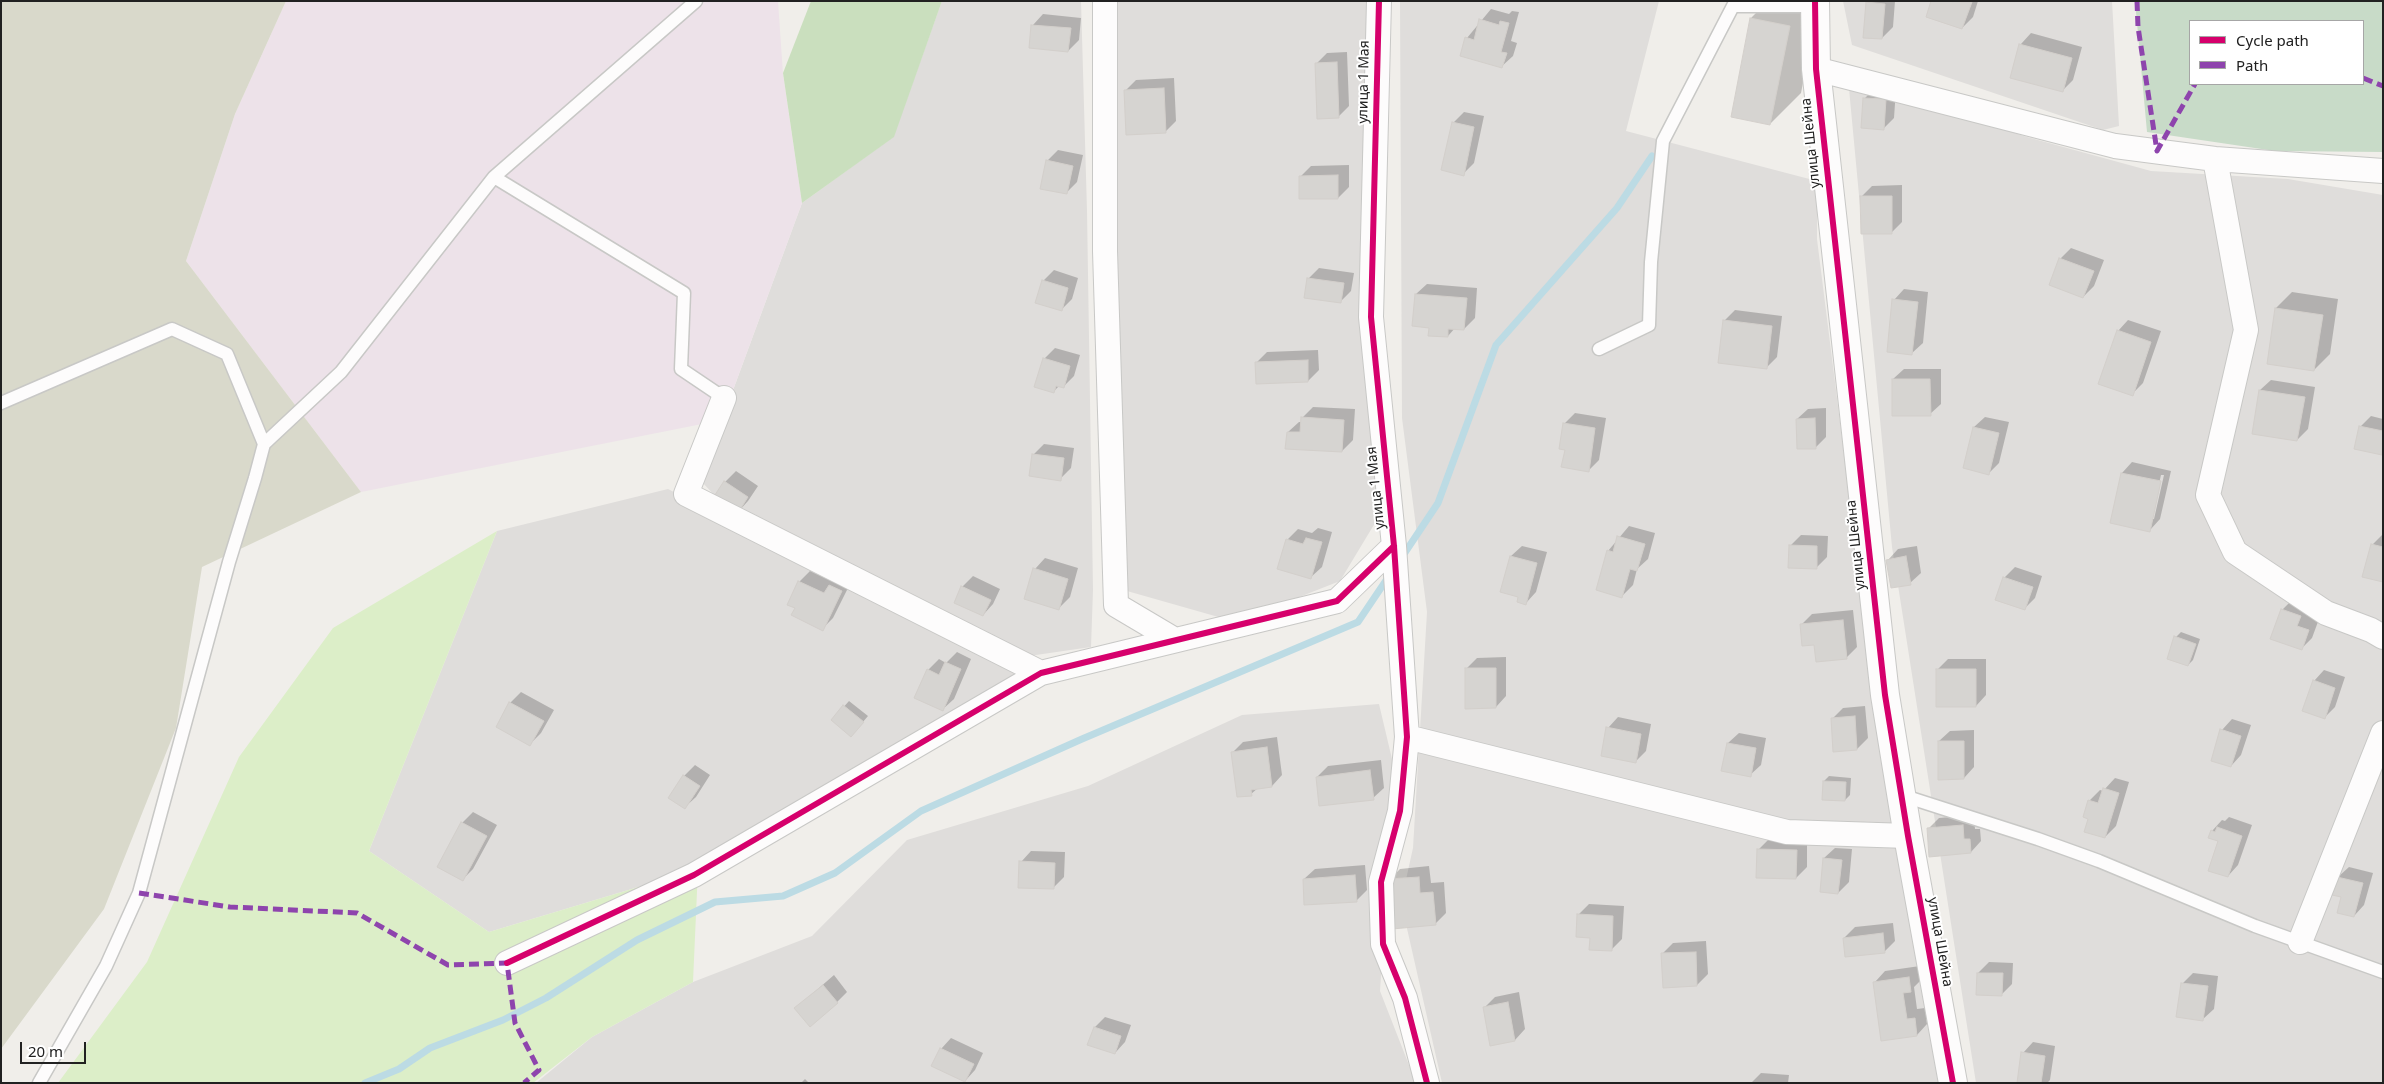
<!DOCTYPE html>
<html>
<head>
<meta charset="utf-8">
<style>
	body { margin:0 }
	#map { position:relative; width:2384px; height:1084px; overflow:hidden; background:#f0eeea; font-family:"Noto Sans",sans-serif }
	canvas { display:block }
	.frame { position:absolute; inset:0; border:2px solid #212121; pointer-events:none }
	.legend { position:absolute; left:2189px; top:20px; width:175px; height:65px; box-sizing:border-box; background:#fff; border:1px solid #a6a6a6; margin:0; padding:6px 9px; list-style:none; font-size:15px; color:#212121 }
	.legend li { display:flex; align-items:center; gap:10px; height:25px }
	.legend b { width:25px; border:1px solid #a6a6a6 }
	.scale { position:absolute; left:20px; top:1042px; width:66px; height:22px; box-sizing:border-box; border:2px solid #212121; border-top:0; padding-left:6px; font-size:15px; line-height:18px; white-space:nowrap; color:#212121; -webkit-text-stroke:4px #fff; paint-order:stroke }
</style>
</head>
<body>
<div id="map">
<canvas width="2384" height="1084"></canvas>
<div class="frame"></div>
<ul class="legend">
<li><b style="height:6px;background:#d6006c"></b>Cycle path</li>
<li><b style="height:6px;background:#8e44ad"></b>Path</li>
</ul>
<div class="scale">20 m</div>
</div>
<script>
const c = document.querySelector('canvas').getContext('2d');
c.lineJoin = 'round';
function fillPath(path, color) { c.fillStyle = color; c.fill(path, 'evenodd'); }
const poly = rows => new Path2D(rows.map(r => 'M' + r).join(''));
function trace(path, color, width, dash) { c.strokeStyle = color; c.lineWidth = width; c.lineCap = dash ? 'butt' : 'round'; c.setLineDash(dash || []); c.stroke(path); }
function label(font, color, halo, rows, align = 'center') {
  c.font = font + ' "Noto Sans",sans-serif'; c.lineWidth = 4; c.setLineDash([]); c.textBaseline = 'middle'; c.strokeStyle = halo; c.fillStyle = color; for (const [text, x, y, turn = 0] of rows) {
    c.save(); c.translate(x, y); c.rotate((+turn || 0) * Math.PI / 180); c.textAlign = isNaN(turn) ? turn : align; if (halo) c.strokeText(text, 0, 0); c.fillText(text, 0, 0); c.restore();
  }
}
fillPath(poly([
	[942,1,1081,1,1087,211,1093,590,1091,647,1029,656,716,497,689,468,722,420,802,203,893,137],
	[1102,1,1371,1,1375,523,1340,581,1236,622,1120,589],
	[1400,1,1659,1,1626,131,1817,181,1817,239,1875,701,1943,1083,1442,1083,1401,902,1413,848,1427,612,1402,418],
	[1843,1,2112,1,2119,126,2103,130,1852,45],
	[1848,78,2027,137,2151,171,2288,179,2383,195,2383,1083,1976,1083,1892,547],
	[668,489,1030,675,698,869,489,932,369,851,497,531],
	[1379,704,1396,776,1389,850,1380,991,1416,1083,536,1083,592,1037,693,982,812,936,907,840,1088,786,1242,715]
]), '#dfdddb');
fillPath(poly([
	[286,1,778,1,783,74,802,203,722,420,361,492,186,261,235,114]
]), '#ede2e9');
fillPath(poly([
	[1,1,286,1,235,114,186,261,361,492,202,567,176,728,104,909,1,1049]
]), '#d9d9cb');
fillPath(poly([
	[497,531,369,851,489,932,698,869,693,982,592,1037,533,1083,58,1083,147,962,239,757,333,628]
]), '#dceec8');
fillPath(poly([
	[811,1,942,1,894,137,802,203,783,73]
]), '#cadfbe');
fillPath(poly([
	[2135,1,2383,1,2383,152,2275,151,2147,132],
	[2190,21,2363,21,2363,84,2190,84]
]), '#c8dbc8');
fillPath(poly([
	[1768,1,1819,1,1801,93,1770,124,1751,18],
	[1868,1,1895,1,1893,27,1882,38,1867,3],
	[1933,1,1978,1,1973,17,1962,28],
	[1491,9,1509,14,1512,11,1519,12,1511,41,1517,43,1513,56,1502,66,1467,38],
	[1043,14,1081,18,1079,40,1068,51,1033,25],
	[2031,33,2082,47,2073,80,2062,91,2012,77,2021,44],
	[1347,52,1349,106,1338,117,1316,64,1327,53],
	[1174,78,1176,121,1165,132,1125,91,1136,80],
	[1875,88,1896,89,1894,118,1883,129,1864,99],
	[1464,112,1484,116,1474,163,1463,174,1453,123],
	[1058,150,1083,155,1077,182,1067,192,1047,161],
	[1349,165,1349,187,1338,198,1300,177,1311,166],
	[1902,185,1902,222,1892,232,1862,196,1872,186],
	[2071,248,2104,260,2094,286,2083,297,2060,259],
	[1319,268,1354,273,1351,291,1340,302,1308,279],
	[1054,270,1078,278,1072,299,1061,310,1043,281],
	[1427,284,1477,288,1475,318,1464,329,1455,328,1448,336,1430,326,1416,294],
	[1904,289,1928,292,1923,343,1912,353,1894,300],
	[2292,292,2338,299,2330,354,2314,370,2276,308],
	[1735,310,1782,316,1777,357,1766,368,1724,321],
	[2128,320,2161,331,2143,383,2132,394,2118,331],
	[1055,348,1080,355,1074,376,1064,386,1060,385,1054,391,1044,359],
	[1318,350,1319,370,1308,381,1256,363,1267,352],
	[1904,369,1941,369,1941,404,1930,414,1893,379],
	[2271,380,2315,387,2308,429,2297,440,2260,390],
	[1313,407,1355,409,1353,440,1342,451,1288,432,1299,422,1302,422,1302,418],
	[1826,408,1826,437,1816,447,1797,419,1808,409],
	[1575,413,1606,418,1599,460,1588,471,1566,449,1564,424],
	[2371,416,2383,419,2381,454,2360,427],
	[1985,417,2009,422,1999,463,1989,473,1974,427],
	[1044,444,1074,448,1071,468,1060,479,1033,455],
	[2132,462,2171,471,2160,519,2150,530,2122,473],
	[2161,475,2164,475,2154,519,2151,519],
	[736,471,758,486,748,501,738,512,725,482],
	[1629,526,1655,533,1648,559,1637,569,1633,585,1622,596,1608,551],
	[1318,528,1332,532,1322,567,1311,577,1287,540,1298,529,1312,533],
	[2383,534,2383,581,2372,545],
	[1801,535,1828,536,1827,557,1816,568,1790,546],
	[1522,546,1547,552,1536,592,1526,603,1520,596,1511,556],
	[1917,546,1921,573,1910,583,1888,560,1898,549],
	[1045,558,1078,568,1070,597,1059,608,1035,569],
	[2015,567,2042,576,2035,598,2025,608,2004,578],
	[810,571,833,582,840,575,852,580,833,618,822,629,796,608,788,604,800,581],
	[973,576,1000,589,993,604,983,615,955,602,962,587],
	[2293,599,2310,605,2307,615,2319,619,2312,638,2301,649,2282,610],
	[1853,610,1857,647,1846,658,1815,644,1801,625,1812,614],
	[2181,632,2200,639,2193,660,2188,665,2176,637],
	[957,652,971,659,954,699,943,709,928,670,939,659,946,663],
	[1506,657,1506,696,1496,707,1466,669,1477,658],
	[1948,659,1986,659,1986,695,1976,706,1937,670],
	[2324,670,2345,677,2335,707,2324,718,2314,681],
	[521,692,554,710,541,733,530,744,510,703],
	[849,701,868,716,856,730,832,720],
	[1865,706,1868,738,1857,749,1832,719,1843,708],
	[1618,717,1651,724,1646,751,1635,762,1608,728],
	[2232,719,2251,725,2241,755,2231,766,2222,730],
	[1974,730,1974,767,1964,778,1939,741,1950,731],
	[1739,733,1766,738,1761,765,1750,775,1728,743],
	[1277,737,1282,775,1272,786,1258,788,1251,794,1233,752,1243,742],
	[1381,760,1384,788,1373,798,1317,777,1328,766],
	[695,765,710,775,696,797,685,807,670,798,684,776],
	[1829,776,1851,778,1850,795,1845,800,1824,781],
	[2115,778,2129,782,2116,826,2105,837,2090,818,2089,801,2100,790,2103,791],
	[473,812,497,825,473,869,462,880,462,823],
	[1974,815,1975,829,1980,829,1981,841,1971,852,1928,829,1939,818],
	[2229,817,2252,825,2238,865,2228,876,2219,840,2212,831,2222,820,2225,821],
	[1769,839,1807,840,1807,867,1796,878,1758,850],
	[1835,848,1852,849,1849,882,1838,893,1824,858],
	[1031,851,1065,852,1064,877,1053,888,1021,862],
	[1365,865,1367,890,1356,901,1304,879,1315,869],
	[1429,866,1431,883,1444,882,1446,913,1435,924,1389,880,1400,869],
	[2349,867,2373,873,2364,905,2354,916,2342,897,2334,894,2338,877],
	[1589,904,1624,906,1622,939,1611,950,1591,937,1578,915],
	[1893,923,1895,941,1885,951,1844,938,1855,927],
	[1706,941,1708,974,1697,985,1662,954,1673,943],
	[1989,962,2013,963,2012,984,2002,994,1978,973],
	[1920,966,1921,980,1914,987,1917,1009,1925,1008,1927,1024,1917,1035,1875,982,1885,971],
	[2193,973,2218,976,2214,1009,2203,1019,2183,983],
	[834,975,847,992,837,1002,796,1008],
	[1519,992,1525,1029,1515,1040,1485,1007,1495,997],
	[1105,1017,1131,1025,1125,1042,1115,1053,1095,1027],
	[951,1038,983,1053,975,1070,965,1081,941,1049],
	[2033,1042,2055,1046,2050,1080,2047,1083,2018,1083,2023,1053],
	[1761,1073,1789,1075,1788,1083,1751,1083],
	[805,1079,809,1083,801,1083]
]), '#0003');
trace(poly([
	[1402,557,1438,503,1496,345,1617,208,1652,156],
	[365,1083,399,1069,430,1048,503,1020,546,998,637,940,715,902,783,896,835,873,921,811,1082,739,1358,622,1389,576]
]), '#bcdbe4', 7);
const building = poly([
	[1931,1,1972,2,1962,29,1926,17,1931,1],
	[1866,2,1885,4,1882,39,1863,38,1866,2],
	[1750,18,1790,26,1770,125,1731,117,1750,18],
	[1479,19,1499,25,1500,21,1509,23,1501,52,1507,53,1502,68,1460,56,1465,37,1474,40,1479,19],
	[1031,25,1071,28,1068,52,1029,48,1031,25],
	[2019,44,2072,58,2063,92,2010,78,2019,44],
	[1337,62,1339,118,1317,119,1315,63,1337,62],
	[1164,88,1166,133,1126,135,1124,90,1164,88],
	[1863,98,1886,99,1884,130,1861,128,1863,98],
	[1452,122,1474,127,1464,176,1441,170,1452,122],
	[1046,160,1073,166,1067,194,1040,189,1046,160],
	[1338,175,1338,199,1299,199,1299,176,1338,175],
	[1860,196,1892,196,1892,234,1861,234,1860,196],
	[2059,258,2094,271,2083,298,2049,285,2059,258],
	[1307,278,1344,283,1341,303,1304,298,1307,278],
	[1042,280,1068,288,1062,311,1035,303,1042,280],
	[1415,294,1467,298,1464,330,1448,329,1448,337,1428,336,1429,328,1412,326,1415,294],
	[1892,299,1918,302,1912,355,1887,352,1892,299],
	[2275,308,2323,315,2314,371,2267,364,2275,308],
	[1723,320,1772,326,1767,369,1718,363,1723,320],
	[2117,330,2151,342,2133,396,2098,384,2117,330],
	[1043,358,1070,366,1064,388,1056,386,1054,393,1034,387,1043,358],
	[1308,360,1308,382,1256,384,1255,362,1308,360],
	[1892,379,1930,379,1931,416,1892,416,1892,379],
	[2259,390,2305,397,2297,441,2252,434,2259,390],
	[1301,417,1344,420,1342,452,1285,449,1287,432,1300,432,1301,417],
	[1815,418,1816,449,1797,449,1796,419,1815,418],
	[1563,423,1595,428,1589,472,1561,467,1565,450,1559,449,1563,423],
	[2359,426,2383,431,2382,455,2354,449,2359,426],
	[1973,427,1999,433,1989,475,1963,468,1973,427],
	[1032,454,1064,458,1061,481,1029,476,1032,454],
	[2121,473,2161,481,2150,532,2110,523,2121,473],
	[724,481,748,497,738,513,713,498,724,481],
	[1617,536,1645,544,1637,571,1630,569,1622,598,1596,590,1607,550,1613,552,1617,536],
	[1306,538,1322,542,1311,579,1277,569,1286,539,1303,544,1306,538],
	[2371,544,2383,547,2383,582,2362,577,2371,544],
	[1789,545,1817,546,1817,569,1788,568,1789,545],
	[1510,556,1537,563,1526,605,1517,602,1518,597,1500,592,1510,556],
	[1906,556,1911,585,1891,588,1886,560,1906,556],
	[1033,568,1068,579,1059,610,1024,599,1033,568],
	[2003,577,2033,587,2025,610,1995,600,2003,577],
	[798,581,824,593,829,585,842,591,823,631,791,615,795,608,787,605,798,581],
	[961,586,991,600,983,616,954,603,961,586],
	[2281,609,2301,616,2297,626,2309,630,2302,650,2270,639,2281,609],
	[1843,620,1847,659,1816,662,1814,645,1802,646,1800,624,1843,620],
	[2174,636,2196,644,2188,666,2167,659,2174,636],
	[945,662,961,669,943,711,914,698,927,669,939,675,945,662],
	[1465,668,1496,668,1496,708,1465,709,1465,668],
	[1936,669,1976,669,1976,707,1936,707,1936,669],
	[2313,680,2335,688,2325,719,2302,711,2313,680],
	[509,702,544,721,530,746,496,727,509,702],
	[843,705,864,722,851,737,831,720,843,705],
	[1855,716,1857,750,1833,752,1831,718,1855,716],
	[1606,727,1641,734,1636,763,1601,756,1606,727],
	[2220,729,2241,736,2231,767,2211,761,2220,729],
	[1938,741,1964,741,1964,779,1938,780,1938,741],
	[1727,743,1756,748,1751,777,1721,771,1727,743],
	[1267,747,1272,787,1251,790,1252,796,1237,797,1231,752,1267,747],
	[1370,770,1374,800,1319,806,1316,777,1370,770],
	[683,775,700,786,685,809,668,798,683,775],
	[1823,781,1846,782,1845,801,1822,800,1823,781],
	[2103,788,2119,793,2105,838,2084,832,2088,819,2083,817,2088,800,2098,803,2103,788],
	[461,822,487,836,463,881,437,867,461,822],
	[1963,825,1964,839,1970,839,1971,853,1929,857,1927,828,1963,825],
	[2217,827,2242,836,2228,877,2208,871,2218,841,2208,838,2211,830,2215,832,2217,827],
	[1757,849,1797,850,1796,879,1756,878,1757,849],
	[1823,858,1842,860,1838,894,1820,892,1823,858],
	[1019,861,1055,863,1054,889,1018,888,1019,861],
	[1355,875,1357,902,1304,905,1303,879,1355,875],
	[1419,877,1420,893,1433,892,1436,925,1392,929,1388,879,1419,877],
	[2337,877,2363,883,2354,917,2337,913,2341,897,2332,895,2337,877],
	[1577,914,1613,916,1612,951,1589,950,1590,938,1576,937,1577,914],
	[1883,933,1885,953,1845,957,1843,938,1883,933],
	[1696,952,1697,986,1663,988,1661,953,1696,952],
	[1977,973,2003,973,2002,996,1976,995,1977,973],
	[1909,977,1911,992,1903,993,1907,1019,1915,1018,1917,1036,1881,1041,1873,982,1909,977],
	[2181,983,2208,986,2203,1021,2176,1017,2181,983],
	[823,985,838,1003,810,1027,794,1008,823,985],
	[1508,1002,1515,1041,1490,1046,1483,1007,1508,1002],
	[1094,1027,1121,1036,1115,1054,1087,1045,1094,1027],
	[940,1048,974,1064,965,1082,931,1066,940,1048],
	[2021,1052,2045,1056,2041,1083,2017,1083,2021,1052]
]);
fillPath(building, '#d6d4d1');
trace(building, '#d3cfcb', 1);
const service = poly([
	[494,177,684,293,681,369,724,398],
	[1599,349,1649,325,1651,262,1663,141,1733,6,1815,6],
	[1,403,172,329,227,354,264,444],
	[1901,795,2038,839,2099,861,2255,926,2383,972],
	[39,1083,106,966,139,893,229,562,255,478,264,444,341,372,494,177,696,1]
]);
const minor = poly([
	[1105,1,1105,251,1116,605,1175,640],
	[1379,1,1371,317,1394,546,1407,737,1400,811,1381,882,1383,944,1405,998,1427,1083],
	[1816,69,2115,146,2215,159,2383,171],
	[2215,159,2246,330,2208,495,2235,552,2326,613,2371,630,2383,637],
	[724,398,686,494,1041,673],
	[1407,737,1787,832,1908,836],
	[2300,942,2383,733],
	[507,963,694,875,1041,673,1337,601,1394,546]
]);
const tertiary = poly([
	[1815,1,1816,69,1885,695,1908,836,1953,1083]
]);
trace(service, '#c8c8c6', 15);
trace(minor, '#c8c8c6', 26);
trace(tertiary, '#c8c8c6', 30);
trace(service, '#fdfcfc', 12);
trace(minor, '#fdfcfc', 24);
trace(tertiary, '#fdfcfc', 28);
trace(poly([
	[2137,1,2138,27,2157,151,2195,84],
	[2363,78,2383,86],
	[139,893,230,907,357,913,448,965,507,963,515,1023,539,1070,524,1083]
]), '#8e44ad', 5, [10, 5]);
trace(poly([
	[1379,1,1371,317,1394,546,1407,737,1400,811,1381,882,1383,944,1405,998,1427,1083],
	[1815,1,1816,69,1885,695,1908,836,1953,1083],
	[507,963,694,875,1041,673,1337,601,1394,546]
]), '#d6006c', 6);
label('14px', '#212121', '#fff', [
	["улица 1 Мая",1364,82,-89],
	["улица Шейна",1811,143,-96],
	["улица 1 Мая",1376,488,-96],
	["улица Шейна",1856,545,-96],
	["улица Шейна",1940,942,80]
]);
</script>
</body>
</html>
